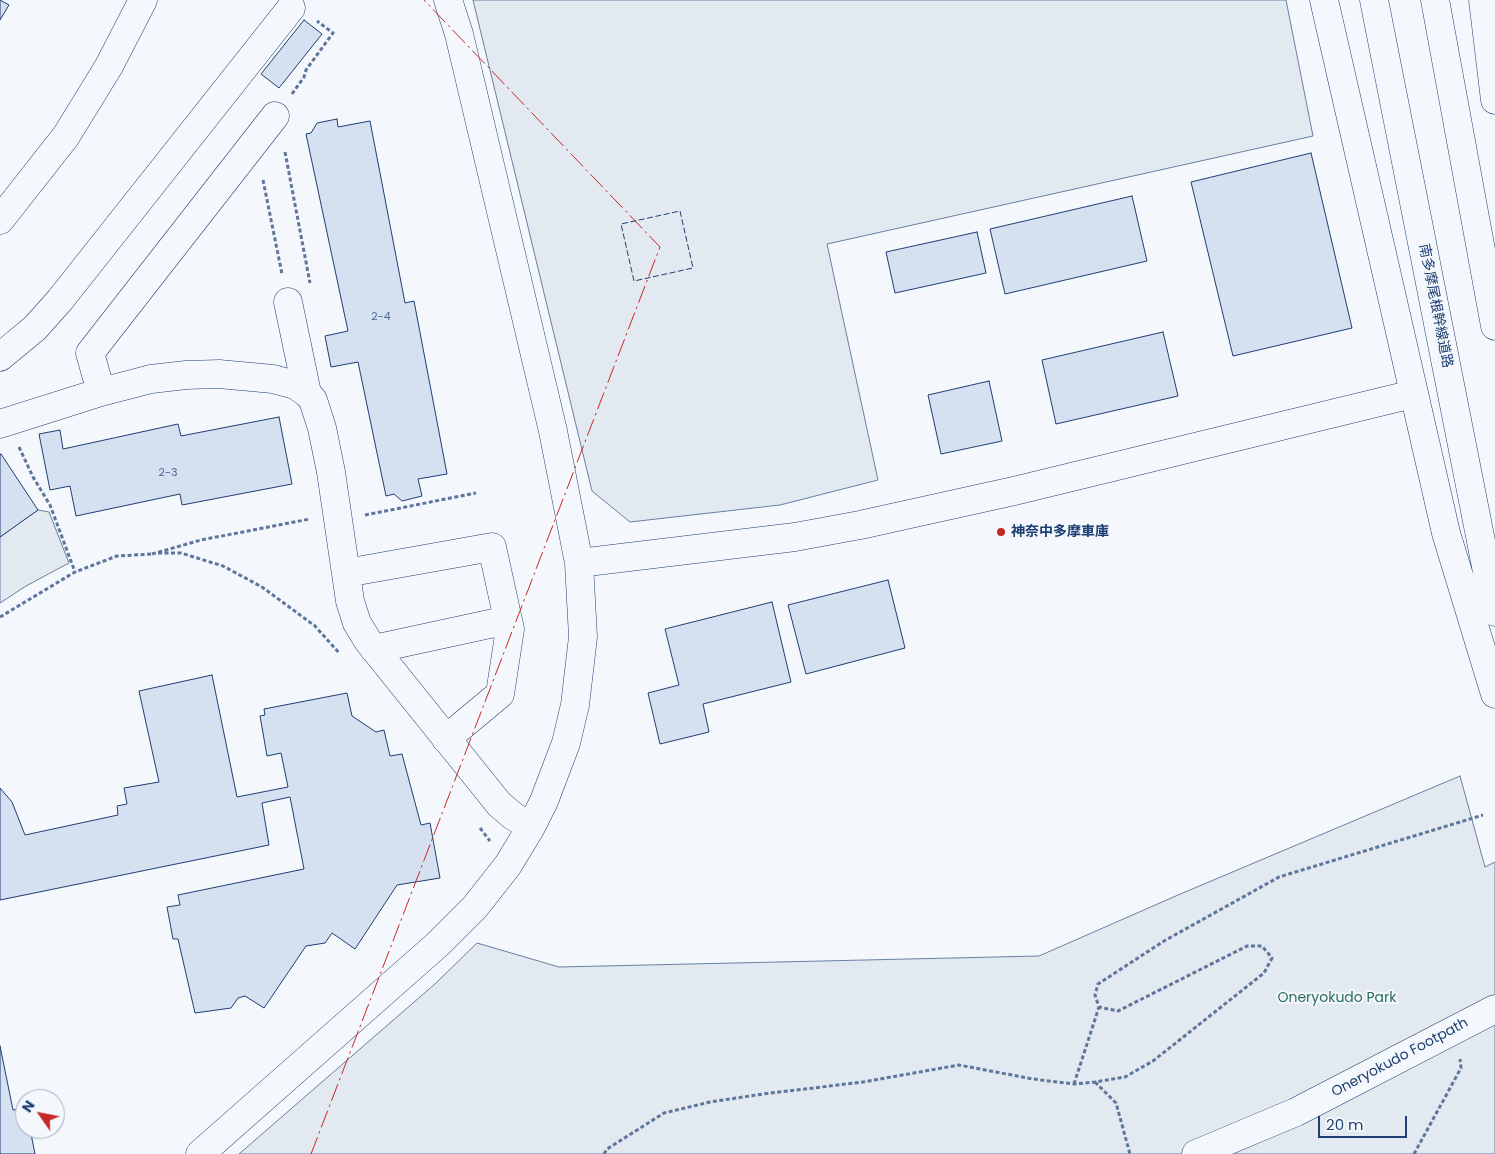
<!DOCTYPE html>
<html>
<head>
<meta charset="utf-8">
<style>
	body { margin:0 }
	#map { position:relative; width:1495px; height:1154px; overflow:hidden; background:#f4f7fb; font-family:Poppins,sans-serif }
	canvas { display:block }
	.north { position:absolute; left:15px; top:1089px; width:50px; height:50px; box-sizing:border-box; background:#f4f7fb; border:1px solid #9eadc5; border-radius:50%; rotate:303deg; font-size:14px; font-weight:700; line-height:20px; text-align:center; color:#1d3f73 }
	.north::after { content:''; display:block; margin:auto; width:18px; height:22px; background:#c62828; clip-path:polygon(50% 0,100% 100%,50% 72%,0 100%) }
	.scale { position:absolute; left:1318px; top:1116px; width:89px; height:22px; box-sizing:border-box; border:2px solid #1d3f73; border-top:0; padding-left:6px; font-size:15px; line-height:18px; white-space:nowrap; color:#1d3f73; -webkit-text-stroke:4px #f4f7fb; paint-order:stroke }
</style>
</head>
<body>
<div id="map">
<canvas width="1495" height="1154"></canvas>
<div class="north">N</div>
<div class="scale">20 m</div>
</div>
<script>
const c = document.querySelector('canvas').getContext('2d');
c.lineJoin = 'round';
function fillPath(path, color) { c.fillStyle = color; c.fill(path, 'evenodd'); }
const poly = rows => new Path2D(rows.map(r => 'M' + r).join(''));
function trace(path, color, width, dash) { c.strokeStyle = color; c.lineWidth = width; c.lineCap = dash ? 'butt' : 'round'; c.setLineDash(dash || []); c.stroke(path); }
function label(font, color, halo, rows, align = 'center') {
  c.font = font + ' Poppins,"Noto Sans JP",sans-serif'; c.lineWidth = 4; c.setLineDash([]); c.textBaseline = 'middle'; c.strokeStyle = halo; c.fillStyle = color; for (const [text, x, y, turn = 0] of rows) {
    c.save(); c.translate(x, y); c.rotate((+turn || 0) * Math.PI / 180); c.textAlign = isNaN(turn) ? turn : align; if (halo) c.strokeText(text, 0, 0); c.fillText(text, 0, 0); c.restore();
  }
}
const green = poly([
	[473,0,1286,0,1313,136,827,244,878,480,780,505,630,522,592,491,473,0],
	[38,510,49,512,69,563,26,586,0,603,0,537,38,510],
	[1460,776,1485,867,1495,862,1495,1154,239,1154,436,983,477,943,559,967,1039,956,1178,895,1460,776]
]);
fillPath(green, '#e3e9f0');
trace(green, '#687fa3', 1);
const building = poly([
	[0,0,9,5,0,20,0,0],
	[304,20,322,34,279,88,261,74,304,20],
	[337,119,338,127,370,121,405,303,414,301,447,474,418,479,422,496,402,501,394,494,386,496,358,362,331,367,325,336,348,331,306,134,311,133,317,123,337,119],
	[1311,153,1352,328,1233,356,1191,182,1311,153],
	[1132,196,1147,261,1005,294,990,229,1132,196],
	[977,232,986,273,895,293,886,252,977,232],
	[1163,332,1178,396,1056,424,1042,360,1163,332],
	[989,381,1002,441,941,454,928,395,989,381],
	[279,417,292,484,182,505,180,494,76,516,70,486,50,490,39,434,60,430,63,449,178,424,181,436,279,417],
	[1,454,38,510,0,537,0,455,1,454],
	[888,580,905,648,806,674,788,605,888,580],
	[772,602,791,682,703,704,709,732,660,744,648,693,679,685,665,629,772,602],
	[212,675,237,797,288,787,281,753,267,756,260,716,265,715,264,709,347,693,352,716,376,732,384,730,390,756,402,754,421,825,430,823,440,878,397,885,355,949,332,933,325,943,306,946,264,1008,245,996,238,998,231,1008,195,1013,178,939,173,939,167,907,180,905,178,895,304,869,290,797,262,803,269,845,0,900,0,788,12,802,25,835,118,815,117,806,127,804,124,788,159,782,139,691,212,675],
	[0,1046,13,1110,25,1108,25,1129,30,1129,35,1154,0,1154,0,1046]
]);
fillPath(building, '#d5e0f0');
trace(building, '#1d3f73', 1);
const minor = poly([
	[0,220,66,136,109,66,143,0],
	[288,302,307,393],
	[0,357,35,328,60,300,291,8],
	[101,392,90,353,275,116],
	[0,424,101,392,151,379,186,375,219,374,273,379,295,385,307,393,313,400,322,428,331,472,350,601,357,623,368,641,499,804,513,816,531,827],
	[579,563,795,537,860,525,1014,491,1413,394],
	[346,573,492,547,510,629,500,694,446,739],
	[374,649,508,620],
	[200,1154,438,944,475,907,508,865,531,827,544,801,566,743,575,705,583,637,579,563,553,431,459,34,448,0],
	[1196,1154,1296,1112,1495,1009]
]);
const major = poly([
	[1324,0,1446,533,1495,694],
	[1374,0,1495,612],
	[1435,0,1495,326],
	[1483,0,1495,100]
]);
trace(minor, '#1d3f73', 29);
trace(major, '#1d3f73', 29);
trace(poly([
	[292,94,304,77,306,70,333,33,317,21],
	[285,152,310,283],
	[263,180,282,274],
	[19,447,33,477,50,505,75,572],
	[365,515,476,493],
	[158,553,181,553,223,566,262,587,315,626,340,654],
	[152,554,201,540,310,519],
	[0,617,75,572,117,556,152,554],
	[480,828,490,841],
	[1095,1082,1116,1103,1130,1154],
	[1074,1084,1099,1007],
	[604,1154,607,1149,664,1113,710,1102,763,1094,863,1082,959,1065,1033,1079,1074,1084,1095,1082,1125,1077,1153,1061,1264,973,1272,958,1262,946,1247,946,1118,1011,1099,1007,1095,995,1098,984,1164,941,1279,877,1483,815],
	[1414,1154,1461,1068,1460,1059]
]), '#5e769c', 3, [4, 2.5]);
trace(minor, '#f4f7fb', 28);
trace(major, '#f4f7fb', 28);
trace(poly([
	[680,211,693,268,634,281,621,224,680,211]
]), '#1d3f73', 1, [6, 2.5]);
trace(poly([
	[311,1154,660,247,424,0]
]), '#c62828', 1, [18, 4, 2.5, 4]);
for (const [x, y, r, color] of [
	[1001,532,5,"#c62828"]
]) { const dot = new Path2D(); dot.arc(x, y, r, 0, 2 * Math.PI); c.fillStyle = color; c.fill(dot); trace(dot, '#f4f7fb', 2); }
label('11px', '#4b6792', null, [
	["2-4",381,317],
	["2-3",168,473]
]);
label('14px', '#1d3f73', '#f4f7fb', [
	["南多摩尾根幹線道路",1435,306,79],
	["Oneryokudo Footpath",1400,1058,-28]
]);
label('bold 14px', '#1d3f73', '#f4f7fb', [
	["神奈中多摩車庫",1011,532]
], 'left');
label('14px', '#2c6c60', '#f4f7fb', [
	["Oneryokudo Park",1337,998]
]);
</script>
</body>
</html>
